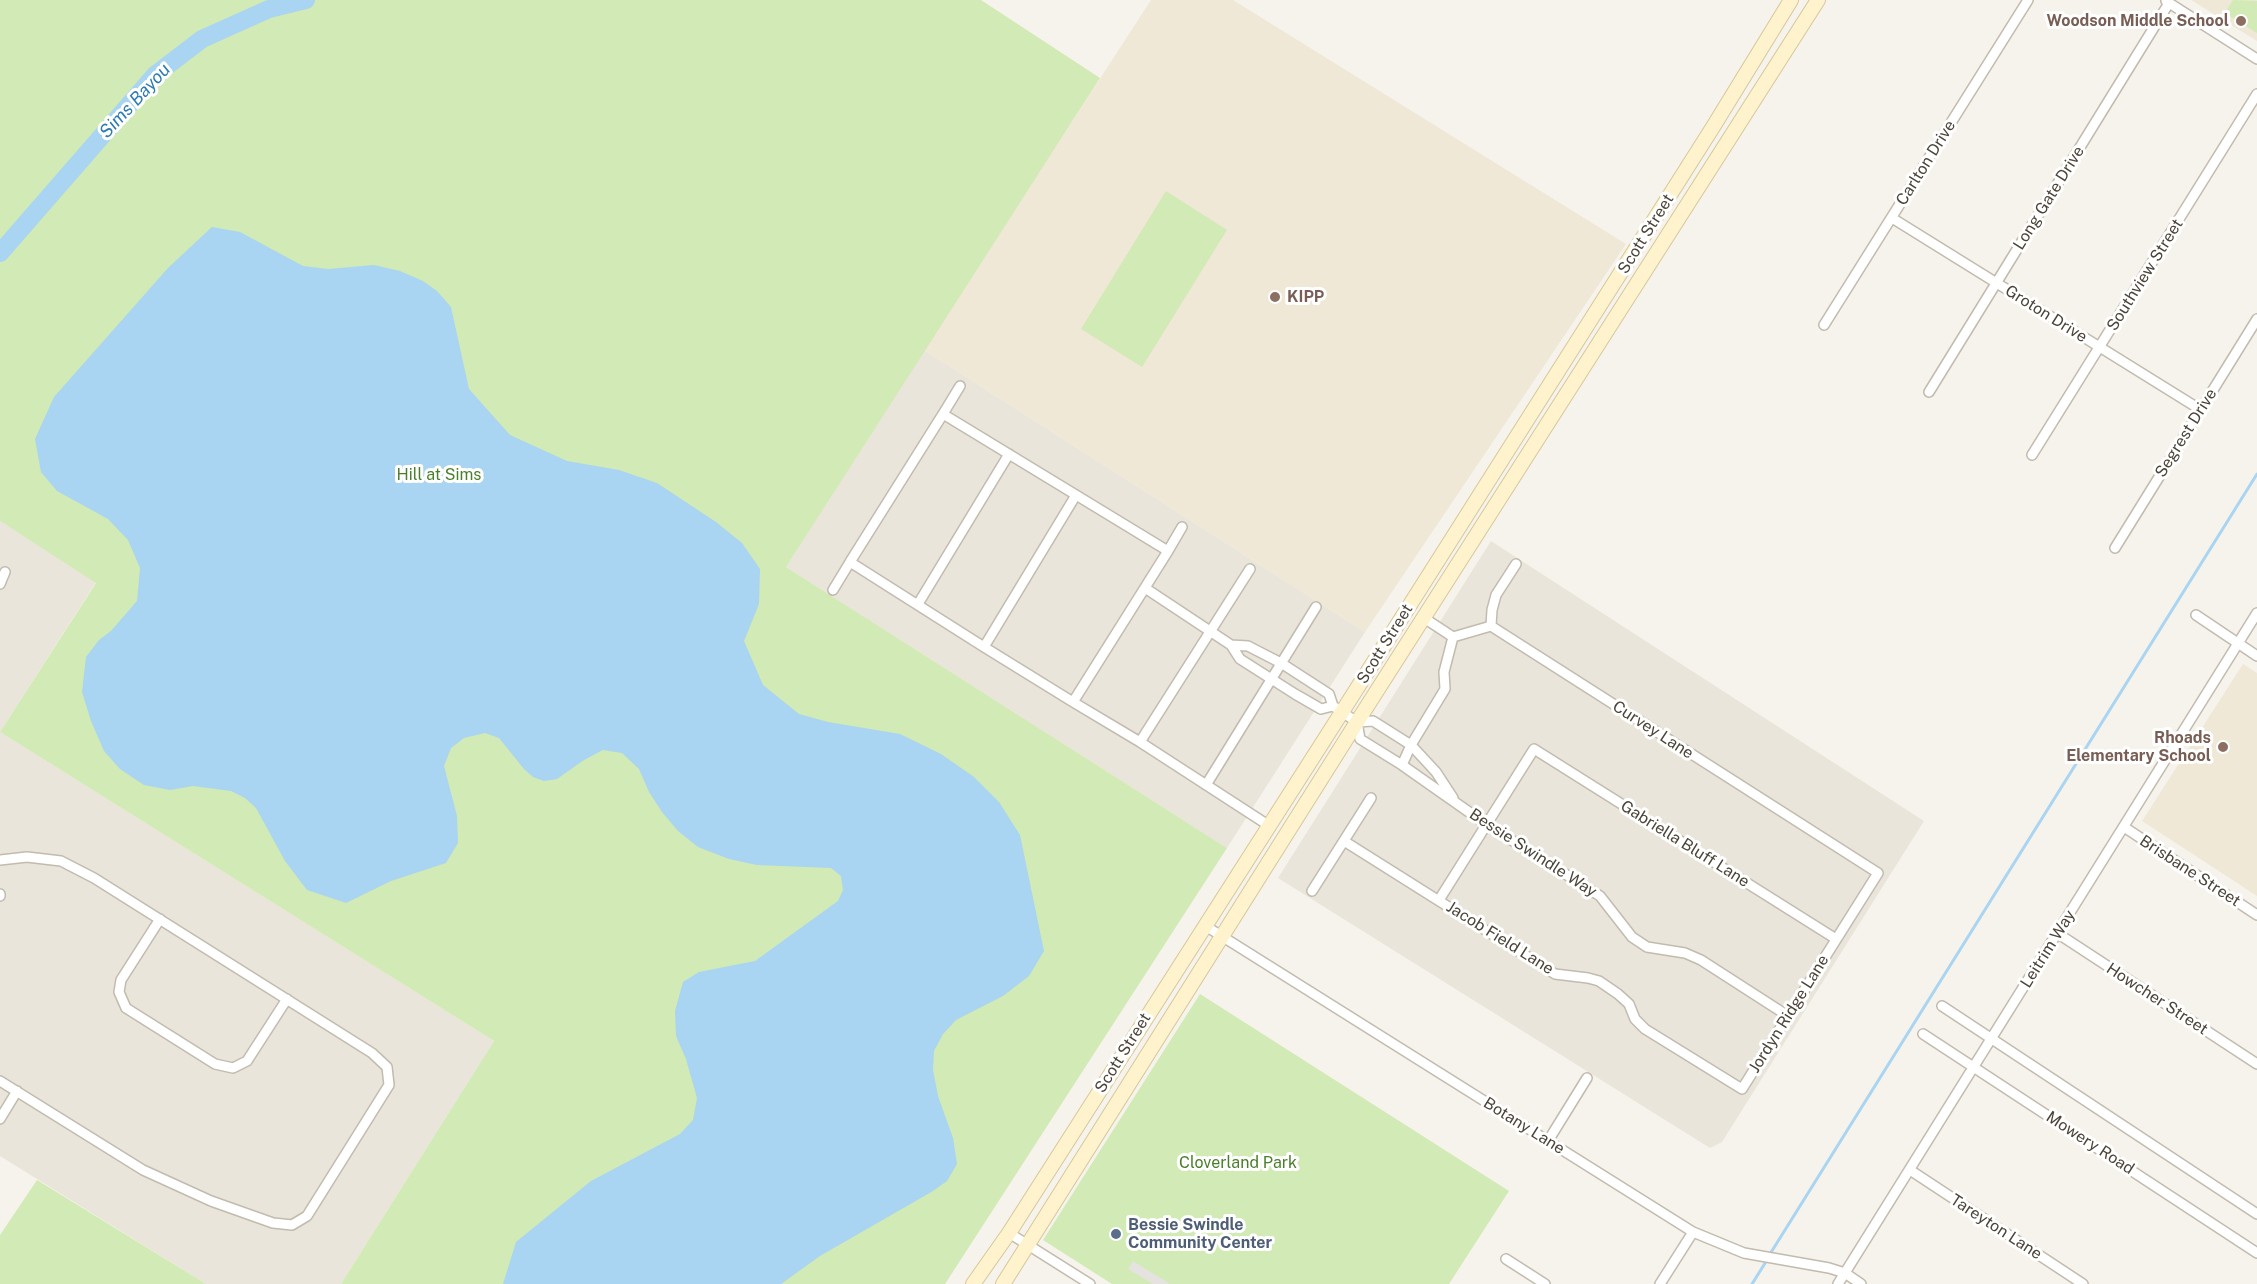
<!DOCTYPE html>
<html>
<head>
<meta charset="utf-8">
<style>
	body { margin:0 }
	canvas { display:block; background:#f6f3ec }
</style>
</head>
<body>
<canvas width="2257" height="1284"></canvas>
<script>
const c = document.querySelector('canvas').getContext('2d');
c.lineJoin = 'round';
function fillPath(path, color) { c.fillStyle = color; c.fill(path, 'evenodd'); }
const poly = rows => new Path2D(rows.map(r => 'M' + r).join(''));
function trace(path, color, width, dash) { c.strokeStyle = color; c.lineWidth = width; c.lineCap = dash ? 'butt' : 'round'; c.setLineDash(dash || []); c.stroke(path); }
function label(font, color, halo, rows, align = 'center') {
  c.font = font + ' "Public Sans",sans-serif'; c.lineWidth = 6; c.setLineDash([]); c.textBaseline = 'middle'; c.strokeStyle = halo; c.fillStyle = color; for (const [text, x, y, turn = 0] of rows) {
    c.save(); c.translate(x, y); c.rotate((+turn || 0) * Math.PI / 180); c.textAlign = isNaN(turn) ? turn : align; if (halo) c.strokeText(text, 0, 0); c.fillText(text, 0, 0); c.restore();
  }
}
fillPath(poly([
	[924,350,1365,632,1227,848,786,567],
	[0,521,96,582,0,732],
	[1491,541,1924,821,1722,1142,1710,1148,1278,878],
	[0,732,494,1041,341,1284,206,1284,0,1156]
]), '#eae5da');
fillPath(poly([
	[1151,0,1233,0,1626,244,1365,632,924,350],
	[2191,0,2257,0,2257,41],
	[2243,664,2257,673,2257,896,2142,821]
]), '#efe8d6');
fillPath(poly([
	[0,0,981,0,1100,78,786,567,1227,848,945,1284,341,1284,494,1041,0,732,96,583,0,521],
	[2233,0,2257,1,2257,33,2225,13],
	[1166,191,1227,230,1142,367,1081,329],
	[1200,994,1509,1191,1449,1284,1112,1284,1043,1240],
	[37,1180,206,1284,0,1284,0,1235]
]), '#d2eab5');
fillPath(poly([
	[1133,1261,1170,1284,1153,1284,1128,1269]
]), '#e5e3e0');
fillPath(poly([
	[212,227,240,232,303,266,328,269,374,265,400,271,423,281,437,291,451,307,469,389,510,435,567,461,619,470,657,483,716,522,742,543,760,569,759,604,744,641,763,685,799,714,828,722,900,734,941,754,974,777,999,802,1020,835,1044,951,1029,976,1003,996,956,1020,943,1034,934,1051,933,1070,938,1096,953,1138,957,1164,947,1181,933,1191,820,1256,781,1284,503,1284,516,1242,591,1181,680,1134,693,1120,697,1098,686,1059,676,1036,675,1011,683,982,699,972,755,961,838,901,843,890,841,876,831,868,757,865,729,859,698,847,678,831,662,812,649,792,639,769,622,753,603,750,584,760,557,779,544,781,533,777,524,769,499,738,485,733,464,738,451,748,444,766,457,816,458,843,446,863,391,881,346,903,307,890,285,861,256,808,245,798,231,791,193,786,170,790,144,785,120,769,104,751,91,721,82,692,86,657,99,640,111,631,137,601,140,568,128,540,108,519,57,491,41,472,35,439,54,397,168,268]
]), '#a9d4f2');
trace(poly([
	[1770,1254,2257,474],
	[1752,1284,1767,1260]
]), '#a9d4f2', 3);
trace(poly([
	[0,253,155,75,202,39,269,9,306,0]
]), '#a9d4f2', 18);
const minor = poly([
	[2166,1,2257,59],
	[1892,218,2201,410],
	[1824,325,2028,0],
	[1929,392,2169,3],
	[943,414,960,386],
	[2032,455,2257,94],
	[2115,548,2257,319],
	[1168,551,1182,527],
	[0,584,5,572],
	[1145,588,1231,645],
	[833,590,850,562],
	[918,604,1009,454],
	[2196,615,2257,656],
	[1491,626,1492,610,1496,595,1516,564],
	[984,647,1076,495],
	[1073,702,1168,551,943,414,850,562,984,647,1073,702,1140,742,1268,825],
	[1333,706,1321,709,1295,694,1240,659,1231,645,1248,646,1281,663,1329,694,1333,706,1357,722,1373,721,1411,745,1436,772,1453,798],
	[1357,722,1360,739,1402,765,1486,824,1600,896,1632,937,1647,947,1685,953,1701,960,1788,1016],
	[1140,742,1250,569],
	[1402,765,1411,745,1445,689,1444,672,1453,637],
	[1206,785,1316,607],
	[2124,827,2257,915],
	[1344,841,1555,974,1588,978,1599,981,1618,994,1629,1004,1635,1019,1645,1029,1742,1089,1878,873,1491,626,1453,637,1424,618],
	[0,860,27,857,61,861,94,878,372,1053,387,1067,389,1085,307,1216,292,1225,273,1223,211,1201,143,1170,0,1081],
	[1312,891,1371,798],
	[0,894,0,896],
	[1439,900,1534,749,1836,939],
	[160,919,121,980,119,992,126,1008,215,1064,233,1068,247,1061,287,999],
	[1204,925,1693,1232,1744,1253,1829,1268,1845,1273,1861,1284],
	[2057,933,2257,1064],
	[1942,1006,2257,1214],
	[1923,1034,2257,1253],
	[0,1119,17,1091],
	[1548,1141,1587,1078],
	[1910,1170,2083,1284],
	[1009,1233,1090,1284],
	[1506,1259,1545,1284],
	[1660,1284,1693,1232],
	[1838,1284,2257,613]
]);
const secondary = poly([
	[973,1284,1009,1233,1342,712,1713,127,1791,0],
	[1003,1284,1357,722,1818,0]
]);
trace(minor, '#c2bbae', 12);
trace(secondary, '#d6c79b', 16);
trace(minor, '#fff', 9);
trace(secondary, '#fff3cd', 14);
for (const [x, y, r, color] of [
	[2241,21,6,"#8d6e63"],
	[1275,297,6,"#8d6e63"],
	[2223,747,6,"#8d6e63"],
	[1116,1234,6,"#5c6f8a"]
]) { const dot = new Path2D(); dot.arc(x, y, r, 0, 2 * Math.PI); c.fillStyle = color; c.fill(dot); trace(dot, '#fff', 2); }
label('bold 16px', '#785e54', '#fff', [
	["Woodson Middle School",2229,21],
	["KIPP",1287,297,"left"],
	["Rhoads",2211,738],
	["Elementary School",2211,756]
], 'right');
label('16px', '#4b4439', '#fff', [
	["Carlton Drive",1926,163,-58],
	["Long Gate Drive",2049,198,-58],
	["Scott Street",1646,234,-58],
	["Southview Street",2145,275,-58],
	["Groton Drive",2046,314,32],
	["Segrest Drive",2186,433,-58],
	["Scott Street",1385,644,-58],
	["Curvey Lane",1653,730,33],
	["Gabriella Bluff Lane",1685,844,32],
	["Bessie Swindle Way",1533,853,33],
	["Brisbane Street",2190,871,33],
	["Jacob Field Lane",1500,938,32],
	["Leitrim Way",2048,949,-58],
	["Howcher Street",2157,999,33],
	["Jordyn Ridge Lane",1789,1014,-58],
	["Scott Street",1123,1053,-58],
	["Botany Lane",1524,1126,32],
	["Mowery Road",2090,1143,33],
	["Tareyton Lane",1996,1227,33]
]);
label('16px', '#4a7f2a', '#fff', [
	["Hill at Sims",439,475],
	["Cloverland Park",1238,1163]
]);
label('bold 16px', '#4e5e75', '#fff', [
	["Bessie Swindle",1128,1225],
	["Community Center",1128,1243]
], 'left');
label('italic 18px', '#2e7ab2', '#fff', [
	["Sims Bayou",135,101,-47]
]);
</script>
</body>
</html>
